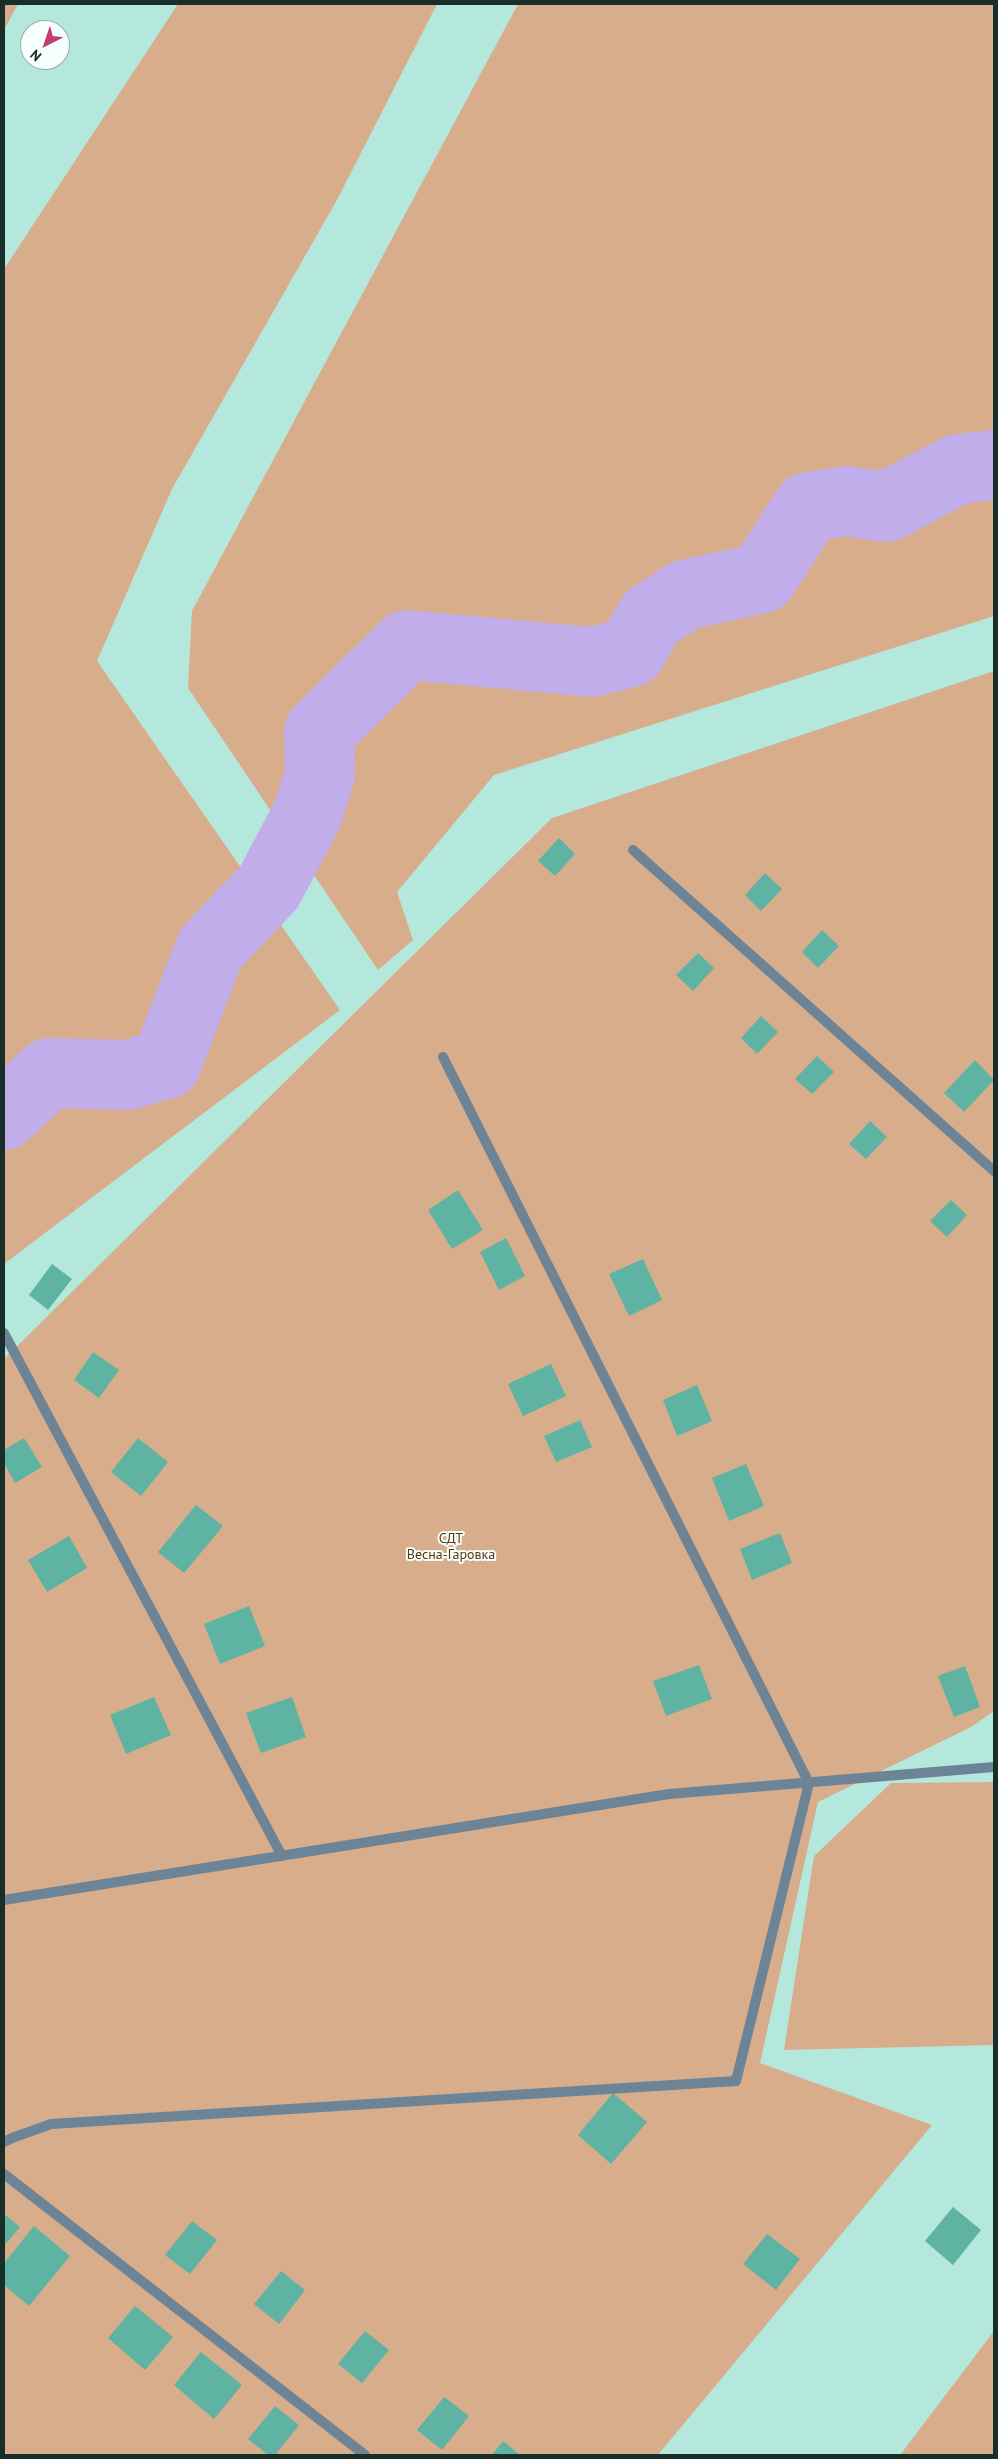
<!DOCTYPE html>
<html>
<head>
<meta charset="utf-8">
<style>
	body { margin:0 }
	#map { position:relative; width:998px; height:2459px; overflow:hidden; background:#b5e8dc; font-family:"PT Sans",sans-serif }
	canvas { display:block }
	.frame { position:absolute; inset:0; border:5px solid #192d29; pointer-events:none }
	.north { position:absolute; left:20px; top:20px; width:50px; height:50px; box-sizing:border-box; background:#f5fffc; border:1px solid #9daba8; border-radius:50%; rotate:221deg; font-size:14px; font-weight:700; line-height:20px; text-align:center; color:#192d29 }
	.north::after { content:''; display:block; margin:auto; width:18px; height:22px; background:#c53b74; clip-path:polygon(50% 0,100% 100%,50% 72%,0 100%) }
</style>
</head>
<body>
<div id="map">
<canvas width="998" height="2459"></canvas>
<div class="frame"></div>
<div class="north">N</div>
</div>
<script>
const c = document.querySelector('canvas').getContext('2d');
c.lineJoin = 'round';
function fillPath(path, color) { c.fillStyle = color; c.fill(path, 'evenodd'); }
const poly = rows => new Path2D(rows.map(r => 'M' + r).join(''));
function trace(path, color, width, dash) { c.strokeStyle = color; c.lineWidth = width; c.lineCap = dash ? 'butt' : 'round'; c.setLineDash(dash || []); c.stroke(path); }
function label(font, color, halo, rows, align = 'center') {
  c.font = font + ' "PT Sans",sans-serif'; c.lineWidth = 4; c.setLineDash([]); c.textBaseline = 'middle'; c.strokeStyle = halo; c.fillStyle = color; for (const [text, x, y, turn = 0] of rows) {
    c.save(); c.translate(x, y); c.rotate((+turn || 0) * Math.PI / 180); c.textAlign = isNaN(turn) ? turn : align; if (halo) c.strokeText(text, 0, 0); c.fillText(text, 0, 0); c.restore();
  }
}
fillPath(poly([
	[4,4,18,4,4,30],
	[178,4,437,4,337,200,172,489,97,661,340,1010,4,1264,4,269],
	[518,4,994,4,994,616,494,775,397,892,413,940,378,970,188,688,192,611],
	[994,671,994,1711,971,1727,818,1802,760,2063,932,2125,658,2455,4,2455,4,1359,552,818],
	[994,1782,994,2045,784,2050,814,1856,891,1783],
	[994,2331,994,2455,900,2455]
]), '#d8ad8c');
trace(poly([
	[4,1115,49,1073,128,1075,166,1064,210,949,269,887,308,813,320,774,319,732,407,645,593,662,631,652,651,617,685,595,762,578,808,507,847,501,886,507,958,469,994,465]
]), '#c1ade9', 70);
fillPath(poly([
	[559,838,575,854,555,876,538,861],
	[765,873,782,889,761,911,745,895],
	[822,930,839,946,818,968,802,952],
	[698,953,714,968,693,991,676,975],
	[761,1016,778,1032,757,1054,741,1038],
	[817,1056,834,1072,812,1094,795,1079],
	[975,1060,994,1080,964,1112,944,1093],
	[870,1121,887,1137,866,1159,849,1144],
	[458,1190,483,1230,452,1249,428,1210],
	[951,1200,967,1215,947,1237,930,1221],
	[506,1238,525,1276,499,1290,480,1252],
	[643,1259,662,1300,629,1316,609,1274],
	[52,1264,72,1279,48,1310,29,1295],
	[93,1352,119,1370,99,1398,74,1380],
	[551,1364,566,1396,523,1416,508,1384],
	[697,1385,712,1421,677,1436,663,1400],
	[580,1420,592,1447,556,1462,544,1436],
	[24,1438,42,1467,15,1483,4,1463,4,1450],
	[138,1438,168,1462,141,1496,111,1472],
	[746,1464,764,1506,729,1521,712,1478],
	[196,1505,223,1526,184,1573,158,1552],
	[780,1533,792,1563,752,1580,740,1549],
	[69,1536,87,1568,47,1592,28,1560],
	[249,1606,265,1646,220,1664,204,1624],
	[699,1665,712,1699,666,1716,653,1681],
	[965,1666,980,1707,954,1717,938,1676],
	[154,1697,171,1735,126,1754,110,1715],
	[292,1697,306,1737,261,1753,246,1713],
	[613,2093,647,2122,611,2164,578,2135],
	[953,2207,981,2230,953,2265,925,2241],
	[4,2214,20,2227,4,2246],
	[192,2221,217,2240,190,2274,165,2255],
	[34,2226,70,2256,29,2306,4,2285,4,2263],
	[767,2234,800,2259,776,2290,743,2264],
	[281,2271,305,2290,279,2324,254,2304],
	[135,2306,173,2337,145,2370,108,2338],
	[365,2331,389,2350,362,2383,338,2364],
	[201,2352,242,2385,214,2419,174,2385],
	[444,2397,469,2416,442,2450,417,2430],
	[275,2406,299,2425,275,2455,268,2455,248,2439],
	[503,2441,520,2455,492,2455]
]), '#5eb3a2');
trace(poly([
	[633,850,994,1171],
	[443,1057,809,1783],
	[4,1333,282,1856],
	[4,2174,365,2455]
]), '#6c8496', 10);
trace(poly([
	[4,1900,669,1794,994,1767],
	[4,2142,12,2138,51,2124,736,2081,809,1783]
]), '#6c8496', 10);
label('14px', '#5c3716', '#f5fffc', [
	["СДТ",451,1539],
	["Весна-Гаровка",451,1555]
]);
</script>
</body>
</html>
